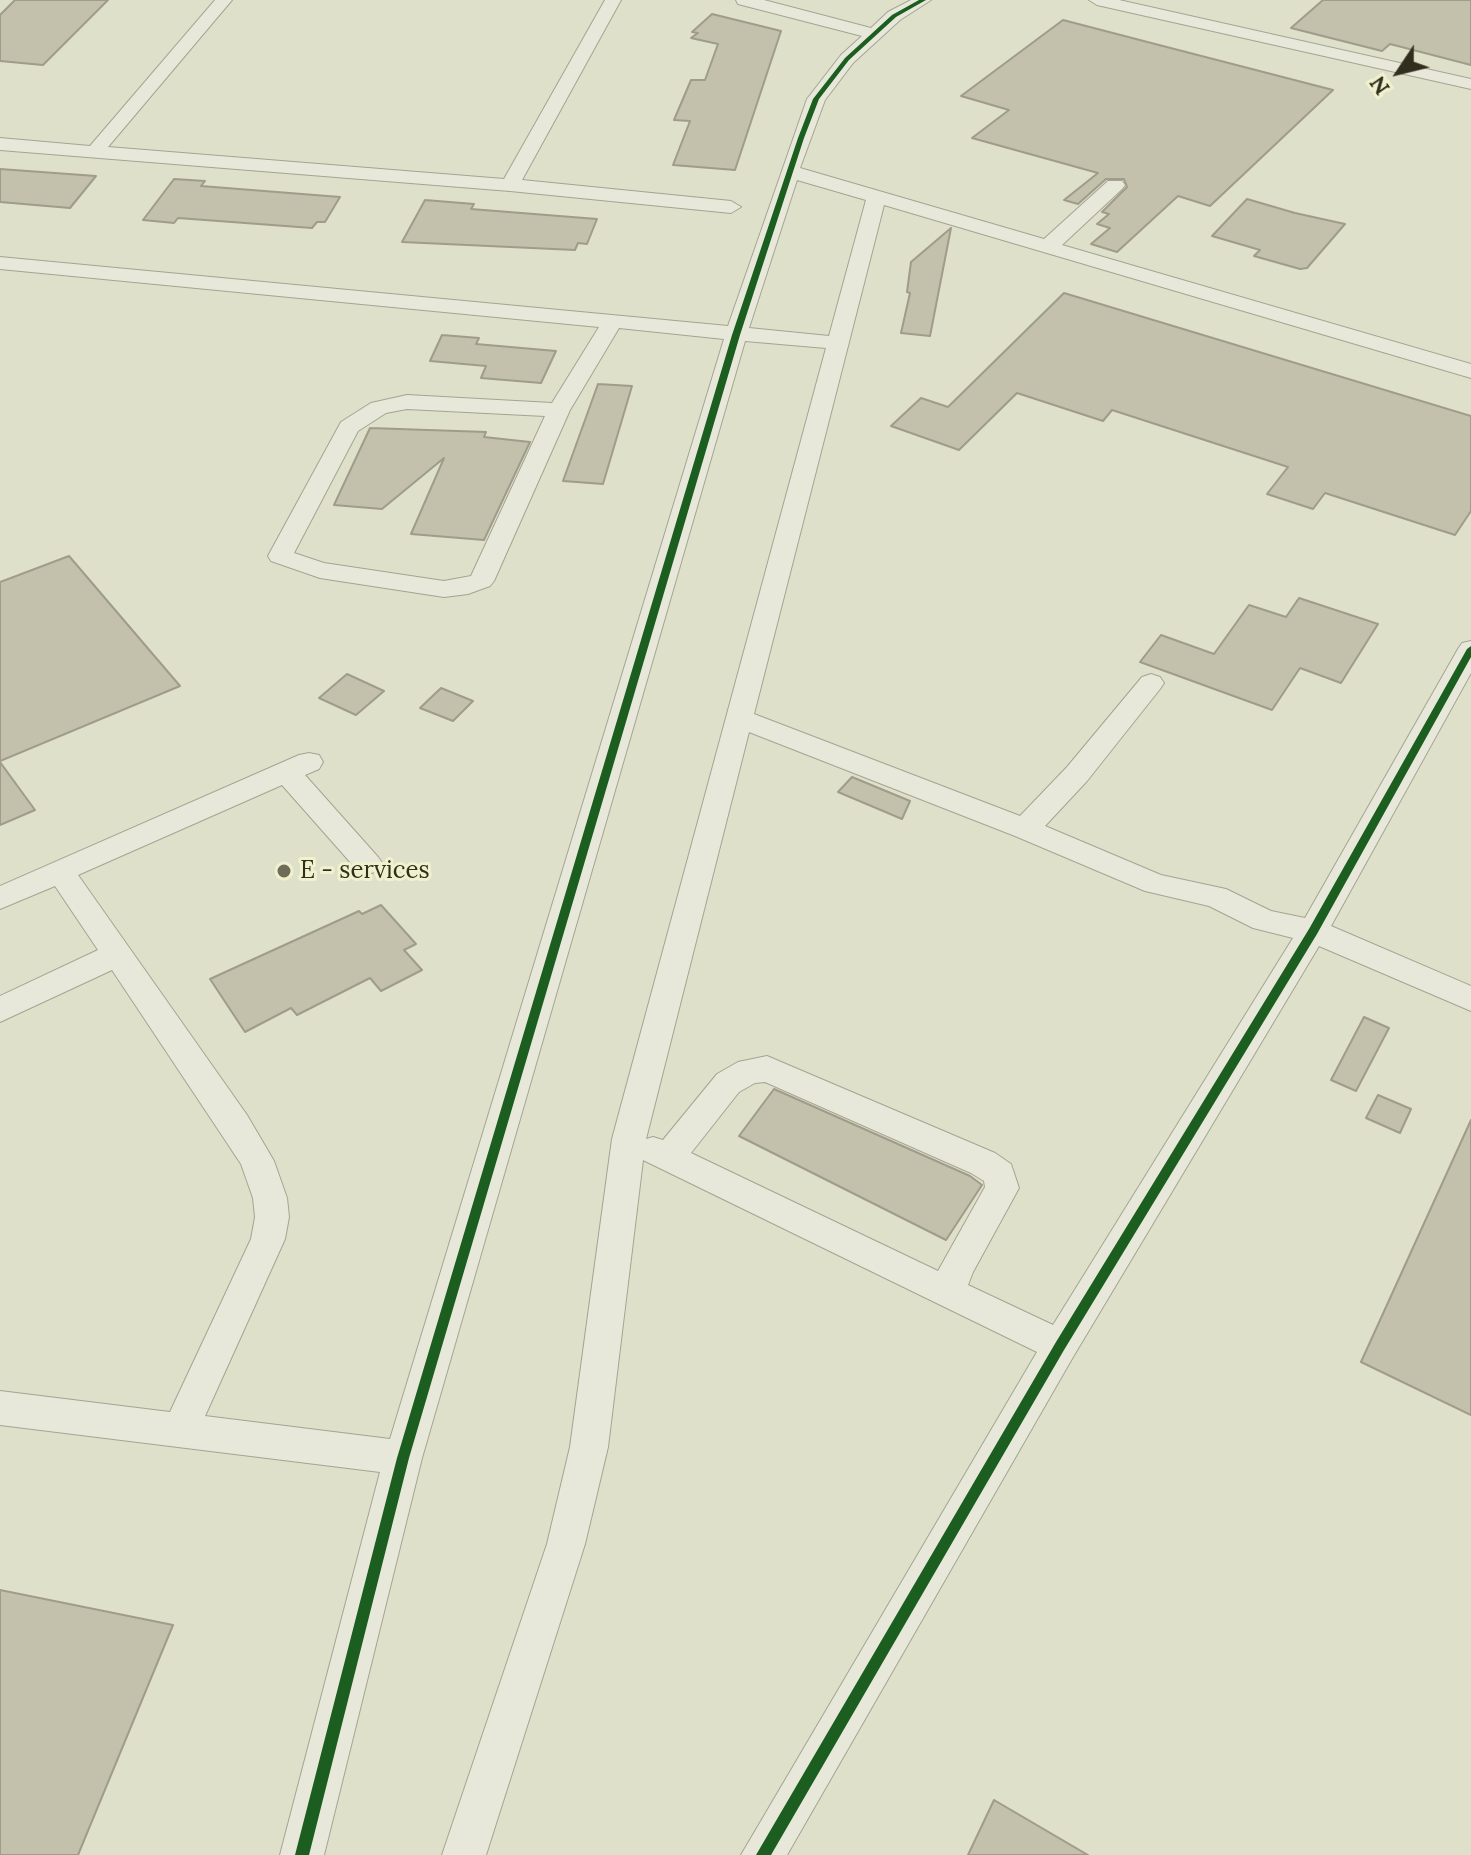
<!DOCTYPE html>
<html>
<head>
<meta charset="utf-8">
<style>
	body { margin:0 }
	#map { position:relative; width:1471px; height:1855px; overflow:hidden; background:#dfe0c9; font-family:Lora,serif }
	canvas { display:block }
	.north { position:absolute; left:1359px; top:32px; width:80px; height:80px; -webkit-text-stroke:6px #f0f2cf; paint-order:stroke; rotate:235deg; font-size:22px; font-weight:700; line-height:32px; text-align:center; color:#322e1d }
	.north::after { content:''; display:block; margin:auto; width:28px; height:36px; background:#322e1d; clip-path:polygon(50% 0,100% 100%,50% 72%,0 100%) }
</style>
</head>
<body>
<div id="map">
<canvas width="1471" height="1855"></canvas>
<div class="north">N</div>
</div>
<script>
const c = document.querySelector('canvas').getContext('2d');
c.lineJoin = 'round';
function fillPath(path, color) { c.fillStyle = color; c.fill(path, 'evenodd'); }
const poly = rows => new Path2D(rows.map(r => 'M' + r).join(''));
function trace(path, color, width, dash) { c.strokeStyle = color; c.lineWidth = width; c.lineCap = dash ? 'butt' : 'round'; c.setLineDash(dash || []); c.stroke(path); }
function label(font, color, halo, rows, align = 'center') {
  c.font = font + ' Lora,serif'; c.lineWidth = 6; c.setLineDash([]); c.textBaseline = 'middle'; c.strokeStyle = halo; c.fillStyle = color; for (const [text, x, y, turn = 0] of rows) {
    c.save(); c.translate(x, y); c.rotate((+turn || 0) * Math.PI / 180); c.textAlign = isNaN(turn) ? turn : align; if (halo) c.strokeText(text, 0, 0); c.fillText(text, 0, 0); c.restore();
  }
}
const building = poly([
	[15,0,108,0,43,65,0,61,0,15,15,0],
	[1323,0,1471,0,1471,65,1390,44,1382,51,1291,28,1323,0],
	[712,14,781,31,735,170,673,165,690,121,674,120,691,80,705,80,718,44,691,38,698,33,692,32,712,14],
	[1063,20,1159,45,1333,90,1210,206,1178,196,1117,252,1091,244,1110,228,1097,224,1109,214,1102,212,1127,187,1124,179,1106,179,1078,204,1064,200,1098,173,972,138,1009,110,961,96,1063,20],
	[0,169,96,176,70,208,0,202,0,169],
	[174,179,205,181,201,186,340,197,325,222,317,222,312,228,178,218,174,223,143,220,174,179],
	[1247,199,1295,213,1345,224,1307,268,1300,269,1254,256,1260,250,1212,236,1247,199],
	[425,200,474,204,471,209,597,219,587,244,578,243,575,250,402,242,425,200],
	[951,228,930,336,901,333,910,293,907,292,911,262,951,228],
	[1064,293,1471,416,1471,511,1455,535,1325,493,1313,509,1267,494,1288,467,1112,410,1103,421,1017,393,959,450,891,426,921,398,948,407,1064,293],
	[442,335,479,338,476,344,556,351,541,383,481,378,486,366,430,361,442,335],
	[598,384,632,386,603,484,563,481,598,384],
	[370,428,486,432,484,437,530,442,484,540,411,534,444,458,382,509,334,505,370,428],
	[69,556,180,686,0,761,0,582,69,556],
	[1299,598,1378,624,1341,683,1300,668,1272,710,1140,662,1161,635,1214,654,1249,605,1286,617,1299,598],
	[347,674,384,691,356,715,319,698,347,674],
	[441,688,473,701,453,721,420,708,441,688],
	[0,762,35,810,0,825,0,762],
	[852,777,910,801,902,819,838,792,852,777],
	[381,905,416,944,404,950,422,970,381,991,370,978,297,1015,291,1008,245,1032,210,979,359,911,362,914,381,905],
	[1364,1017,1389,1028,1356,1091,1331,1080,1364,1017],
	[774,1089,970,1176,982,1185,946,1240,739,1136,774,1089],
	[1378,1095,1411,1109,1400,1133,1366,1118,1378,1095],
	[1471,1120,1471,1415,1361,1362,1471,1120],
	[0,1590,173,1625,78,1855,0,1855,0,1590],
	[994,1800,1088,1855,968,1855,994,1800]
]);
fillPath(building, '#c3c0ab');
trace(building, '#9f9c8a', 2);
const minor = poly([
	[215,0,232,0,108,147,504,179,605,0,621,0,522,180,731,201,741,207,731,213,510,191,0,150,0,138,90,146,215,0],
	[736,0,764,0,871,28,888,12,911,0,931,0,900,20,853,63,825,100,800,168,1044,239,1108,181,1122,181,1125,185,1122,189,1062,245,1471,364,1471,378,884,205,754,714,1020,816,1067,767,1142,677,1151,674,1160,677,1164,683,1160,689,1087,781,1045,826,1161,875,1226,889,1271,911,1305,918,1458,649,1462,643,1471,641,1471,673,1331,926,1471,986,1471,1011,1319,946,1073,1357,787,1855,741,1855,1037,1352,643,1160,608,1447,585,1544,486,1855,442,1855,547,1544,570,1447,612,1139,826,348,745,341,422,1458,324,1855,280,1855,380,1472,0,1425,0,1391,170,1412,251,1239,255,1217,253,1198,241,1164,112,970,0,1022,0,996,98,950,55,886,0,909,0,886,299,755,309,753,319,755,323,762,319,769,305,775,378,857,383,864,378,871,368,874,358,871,282,785,78,875,247,1115,274,1161,287,1198,289,1217,285,1239,205,1416,390,1439,724,339,619,328,570,410,494,581,490,586,468,594,444,597,320,578,271,561,268,556,341,422,371,403,407,395,552,403,599,327,0,269,0,257,728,326,807,99,841,55,862,36,738,4,736,0],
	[797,180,866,200,829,336,749,328,797,180],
	[407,409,545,416,471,576,444,581,324,563,294,553,358,431,386,413,407,409],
	[749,732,1015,836,1145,891,1209,906,1253,928,1293,938,1053,1325,968,1285,973,1272,1019,1188,1011,1164,995,1153,767,1056,738,1062,717,1074,663,1140,653,1137,646,1139,749,732],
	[765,1082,971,1173,984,1181,985,1187,938,1271,691,1153,739,1092,755,1083,765,1082],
	[1089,0,1119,0,1471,79,1471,89,1097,5,1089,0]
]);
trace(minor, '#a4a493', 2);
fillPath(minor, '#e8e8da');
fillPath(poly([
	[919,0,926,0,896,17,849,60,819,99,804,138,740,335,409,1458,309,1855,295,1855,397,1458,732,335,798,138,813,99,845,58,892,15,919,0],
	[1471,646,1471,657,1317,934,1064,1350,771,1855,756,1855,1056,1342,1309,929,1467,649,1471,646]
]), '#1b5e20');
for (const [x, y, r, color] of [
	[284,871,8,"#6f6c59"]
]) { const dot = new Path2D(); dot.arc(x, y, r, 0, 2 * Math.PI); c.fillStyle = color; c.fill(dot); trace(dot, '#f0f2cf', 3); }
label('24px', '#322e1d', '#f0f2cf', [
	["E - services",300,871]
], 'left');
</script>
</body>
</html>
